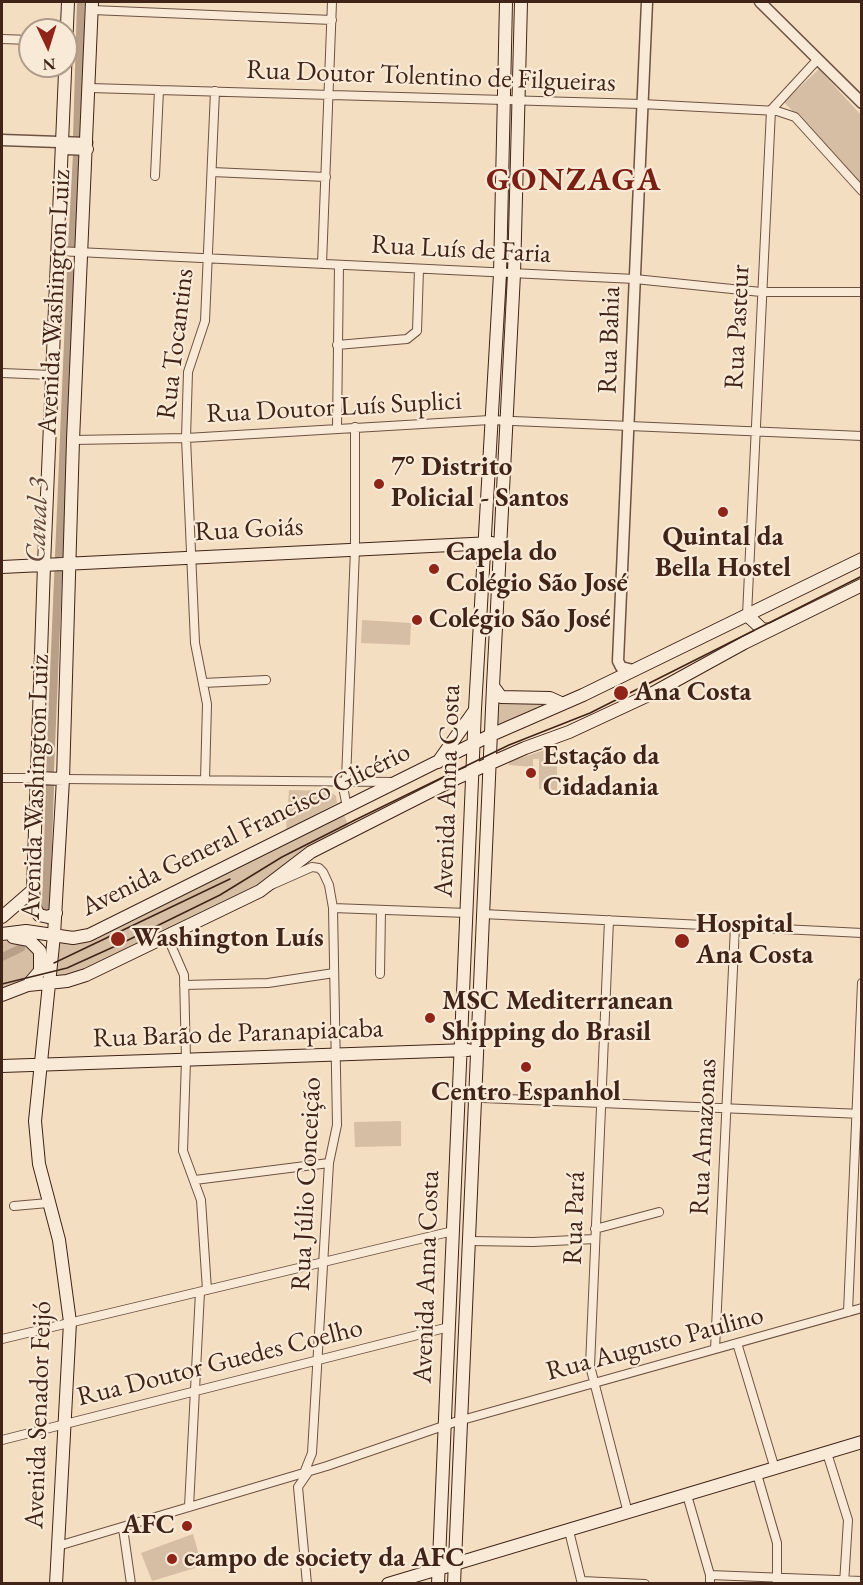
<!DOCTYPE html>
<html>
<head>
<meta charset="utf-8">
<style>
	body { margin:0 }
	#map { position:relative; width:863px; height:1585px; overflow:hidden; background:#f4dec1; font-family:"EB Garamond",serif }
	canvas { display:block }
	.frame { position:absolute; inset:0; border:3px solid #412418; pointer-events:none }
	.north { position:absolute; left:18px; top:18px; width:60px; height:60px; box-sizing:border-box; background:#f8ead7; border:2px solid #af9b8b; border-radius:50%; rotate:176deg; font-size:16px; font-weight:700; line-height:24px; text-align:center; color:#412418 }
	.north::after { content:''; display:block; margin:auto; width:21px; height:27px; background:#8f2418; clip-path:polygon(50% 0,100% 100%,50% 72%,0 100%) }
</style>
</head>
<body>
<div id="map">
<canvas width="863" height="1585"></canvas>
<div class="frame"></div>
<div class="north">N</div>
</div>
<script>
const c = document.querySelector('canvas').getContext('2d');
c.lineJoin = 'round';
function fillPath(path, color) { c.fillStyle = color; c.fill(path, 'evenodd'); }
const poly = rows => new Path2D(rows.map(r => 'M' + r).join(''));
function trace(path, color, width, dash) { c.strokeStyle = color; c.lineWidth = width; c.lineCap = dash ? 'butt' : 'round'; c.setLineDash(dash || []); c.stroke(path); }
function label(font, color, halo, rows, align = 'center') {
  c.font = font + ' "EB Garamond",serif'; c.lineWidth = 4.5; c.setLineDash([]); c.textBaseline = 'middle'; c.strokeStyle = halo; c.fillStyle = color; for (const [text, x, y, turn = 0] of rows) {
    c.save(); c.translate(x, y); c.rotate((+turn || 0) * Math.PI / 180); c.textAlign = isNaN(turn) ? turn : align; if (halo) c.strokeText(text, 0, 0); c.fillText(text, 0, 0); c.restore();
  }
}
fillPath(poly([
	[819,69,861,115,861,184,784,102],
	[362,620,411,623,410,645,361,643],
	[498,702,543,704,543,705,498,727],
	[557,746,557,793,555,790,539,789,539,759,533,759,533,767,508,765,511,761],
	[289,790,330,791,336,796,337,803,286,830],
	[344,815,349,827,304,850,265,882,84,970,56,978,58,940,78,943,94,939],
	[12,940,27,942,38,957,31,978,2,990,2,942],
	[401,1121,401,1146,355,1147,354,1122],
	[193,1534,202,1566,152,1581,141,1553]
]), '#d6bea4');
trace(poly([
	[77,138,81,2],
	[72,248,77,154],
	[50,770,71,271],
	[46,906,50,785],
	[2,957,21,948]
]), '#b79f88', 8);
const minor = poly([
	[92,10,332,20],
	[2,39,30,40],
	[90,88,642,104,777,111,795,117,862,191],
	[212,172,326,177],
	[155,176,159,90],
	[57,251,635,279,761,292,862,292],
	[322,264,332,2],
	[337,345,407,339,417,331,419,269],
	[2,373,51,375],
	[337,428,339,265],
	[73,440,186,438,490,420,862,436],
	[747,615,771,110,818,59],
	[203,683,266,680],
	[2,778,37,778],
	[63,779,395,782],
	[205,780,207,704,195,643,186,438,188,372,205,321,215,91],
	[346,780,355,549,355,427],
	[347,807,343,787,352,780],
	[269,886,312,867,319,868,323,872,329,885,333,908,337,1125,329,1163,312,1453,304,1473],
	[333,908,467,913],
	[483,914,862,933],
	[609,920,590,1366,628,1513],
	[167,936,184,975,186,1060,183,1151,201,1200,207,1290],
	[380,974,381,910],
	[184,985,268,983,334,973],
	[459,1097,862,1114],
	[195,1180,329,1163],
	[14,1206,48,1203],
	[595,1229,659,1212],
	[469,1241,533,1242,595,1239],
	[848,1312,862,983],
	[2,1339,453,1231],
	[737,1343,775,1469],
	[715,1349,735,926],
	[2,1440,449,1327],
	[827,1453,848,1520,844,1584],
	[757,1474,777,1543,777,1582],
	[687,1495,710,1575,710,1584],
	[189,1507,200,1292],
	[123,1528,131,1584],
	[569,1531,582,1584],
	[58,1546,327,1466,455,1422,862,1308],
	[710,1575,862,1581],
	[582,1581,645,1584],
	[307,1584,298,1487,309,1471]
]);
const tertiary = poly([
	[760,2,862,103],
	[2,140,87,143],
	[633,670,621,667,618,661,647,2]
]);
const secondary = poly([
	[62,148,87,149],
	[2,567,492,543],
	[747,615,762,629,769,630],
	[493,686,501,697,550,698,561,703],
	[438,762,475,710],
	[37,778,63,779],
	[56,913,48,917,39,915,35,908,33,890,44,565,68,2],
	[2,917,33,890],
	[2,934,26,931,73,938,89,935,491,735,583,695,862,559],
	[13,937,29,940,40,951,40,971,28,985],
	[2,995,28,985,67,981,86,975,260,891,311,852,459,777,525,748,569,732,653,693,744,643,862,585],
	[2,1066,468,1050],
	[56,1584,70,1322,59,1240,39,1164,35,1121,54,935,63,779,73,440,92,2],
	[388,1584,862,1442],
	[438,1584,475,709,500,274,506,2],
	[454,1584,493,686,514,274,521,2]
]);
trace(minor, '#6e5242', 10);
trace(tertiary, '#6e5242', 13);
trace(secondary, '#412418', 14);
trace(minor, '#f8ead7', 8);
trace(tertiary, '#f8ead7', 10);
trace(secondary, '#f8ead7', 12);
trace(poly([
	[54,963,230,879],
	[2,984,67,968,120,944,220,895,282,857,355,820,509,745,590,713,862,576]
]), '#412418', 1.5);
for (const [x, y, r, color] of [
	[379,484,6,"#8f2418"],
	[723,512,6,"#8f2418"],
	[434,569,6,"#8f2418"],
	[417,620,6,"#8f2418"],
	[621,693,8,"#8f2418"],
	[531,773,6,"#8f2418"],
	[118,939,8,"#8f2418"],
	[682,941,8,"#8f2418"],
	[430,1018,6,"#8f2418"],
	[526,1067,6,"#8f2418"],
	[187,1526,6,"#8f2418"],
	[172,1559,6,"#8f2418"]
]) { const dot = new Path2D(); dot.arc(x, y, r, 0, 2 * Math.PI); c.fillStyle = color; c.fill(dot); trace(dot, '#f8ead7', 2); }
label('27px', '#412418', '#f8ead7', [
	["Rua Doutor Tolentino de Filgueiras",431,77,2],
	["Rua Luís de Faria",461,250,3],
	["Avenida Washington Luiz",55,302,-87],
	["Rua Pasteur",738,327,-87],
	["Rua Bahia",610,340,-88],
	["Rua Tocantins",176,344,-83],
	["Rua Doutor Luís Suplici",334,408,-3],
	["Rua Goiás",249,530,-3],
	["Avenida Washington Luiz",36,787,-88],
	["Avenida Anna Costa",448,791,-88],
	["Avenida General Francisco Glicério",246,830,-26],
	["Rua Barão de Paranapiacaba",238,1034,-2],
	["Rua Amazonas",704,1137,-87],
	["Rua Júlio Conceição",307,1184,-87],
	["Rua Pará",575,1218,-88],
	["Avenida Anna Costa",427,1277,-88],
	["Rua Augusto Paulino",655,1344,-15],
	["Rua Doutor Guedes Coelho",220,1363,-14],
	["Avenida Senador Feijó",39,1415,-88]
]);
label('bold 27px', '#412418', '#f8ead7', [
	["7° Distrito",391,468],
	["Policial - Santos",391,499],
	["Quintal da",723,538,"center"],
	["Bella Hostel",723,569,"center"],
	["Capela do",446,553],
	["Colégio São José",446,584],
	["Colégio São José",429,620],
	["Ana Costa",634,693],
	["Estação da",543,757],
	["Cidadania",543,788],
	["Hospital",696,925],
	["Ana Costa",696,956],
	["Washington Luís",132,939],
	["MSC Mediterranean",442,1002],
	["Shipping do Brasil",442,1033],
	["Centro Espanhol",526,1093,"center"],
	["AFC",175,1526,"right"],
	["campo de society da AFC",184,1559]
], 'left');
label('italic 28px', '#64493a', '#f8ead7', [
	["Canal 3",38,520,-88]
]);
c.letterSpacing = '1.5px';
label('bold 33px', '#7a1f14', '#f8ead7', [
	["GONZAGA",574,181]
]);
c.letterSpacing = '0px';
</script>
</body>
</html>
